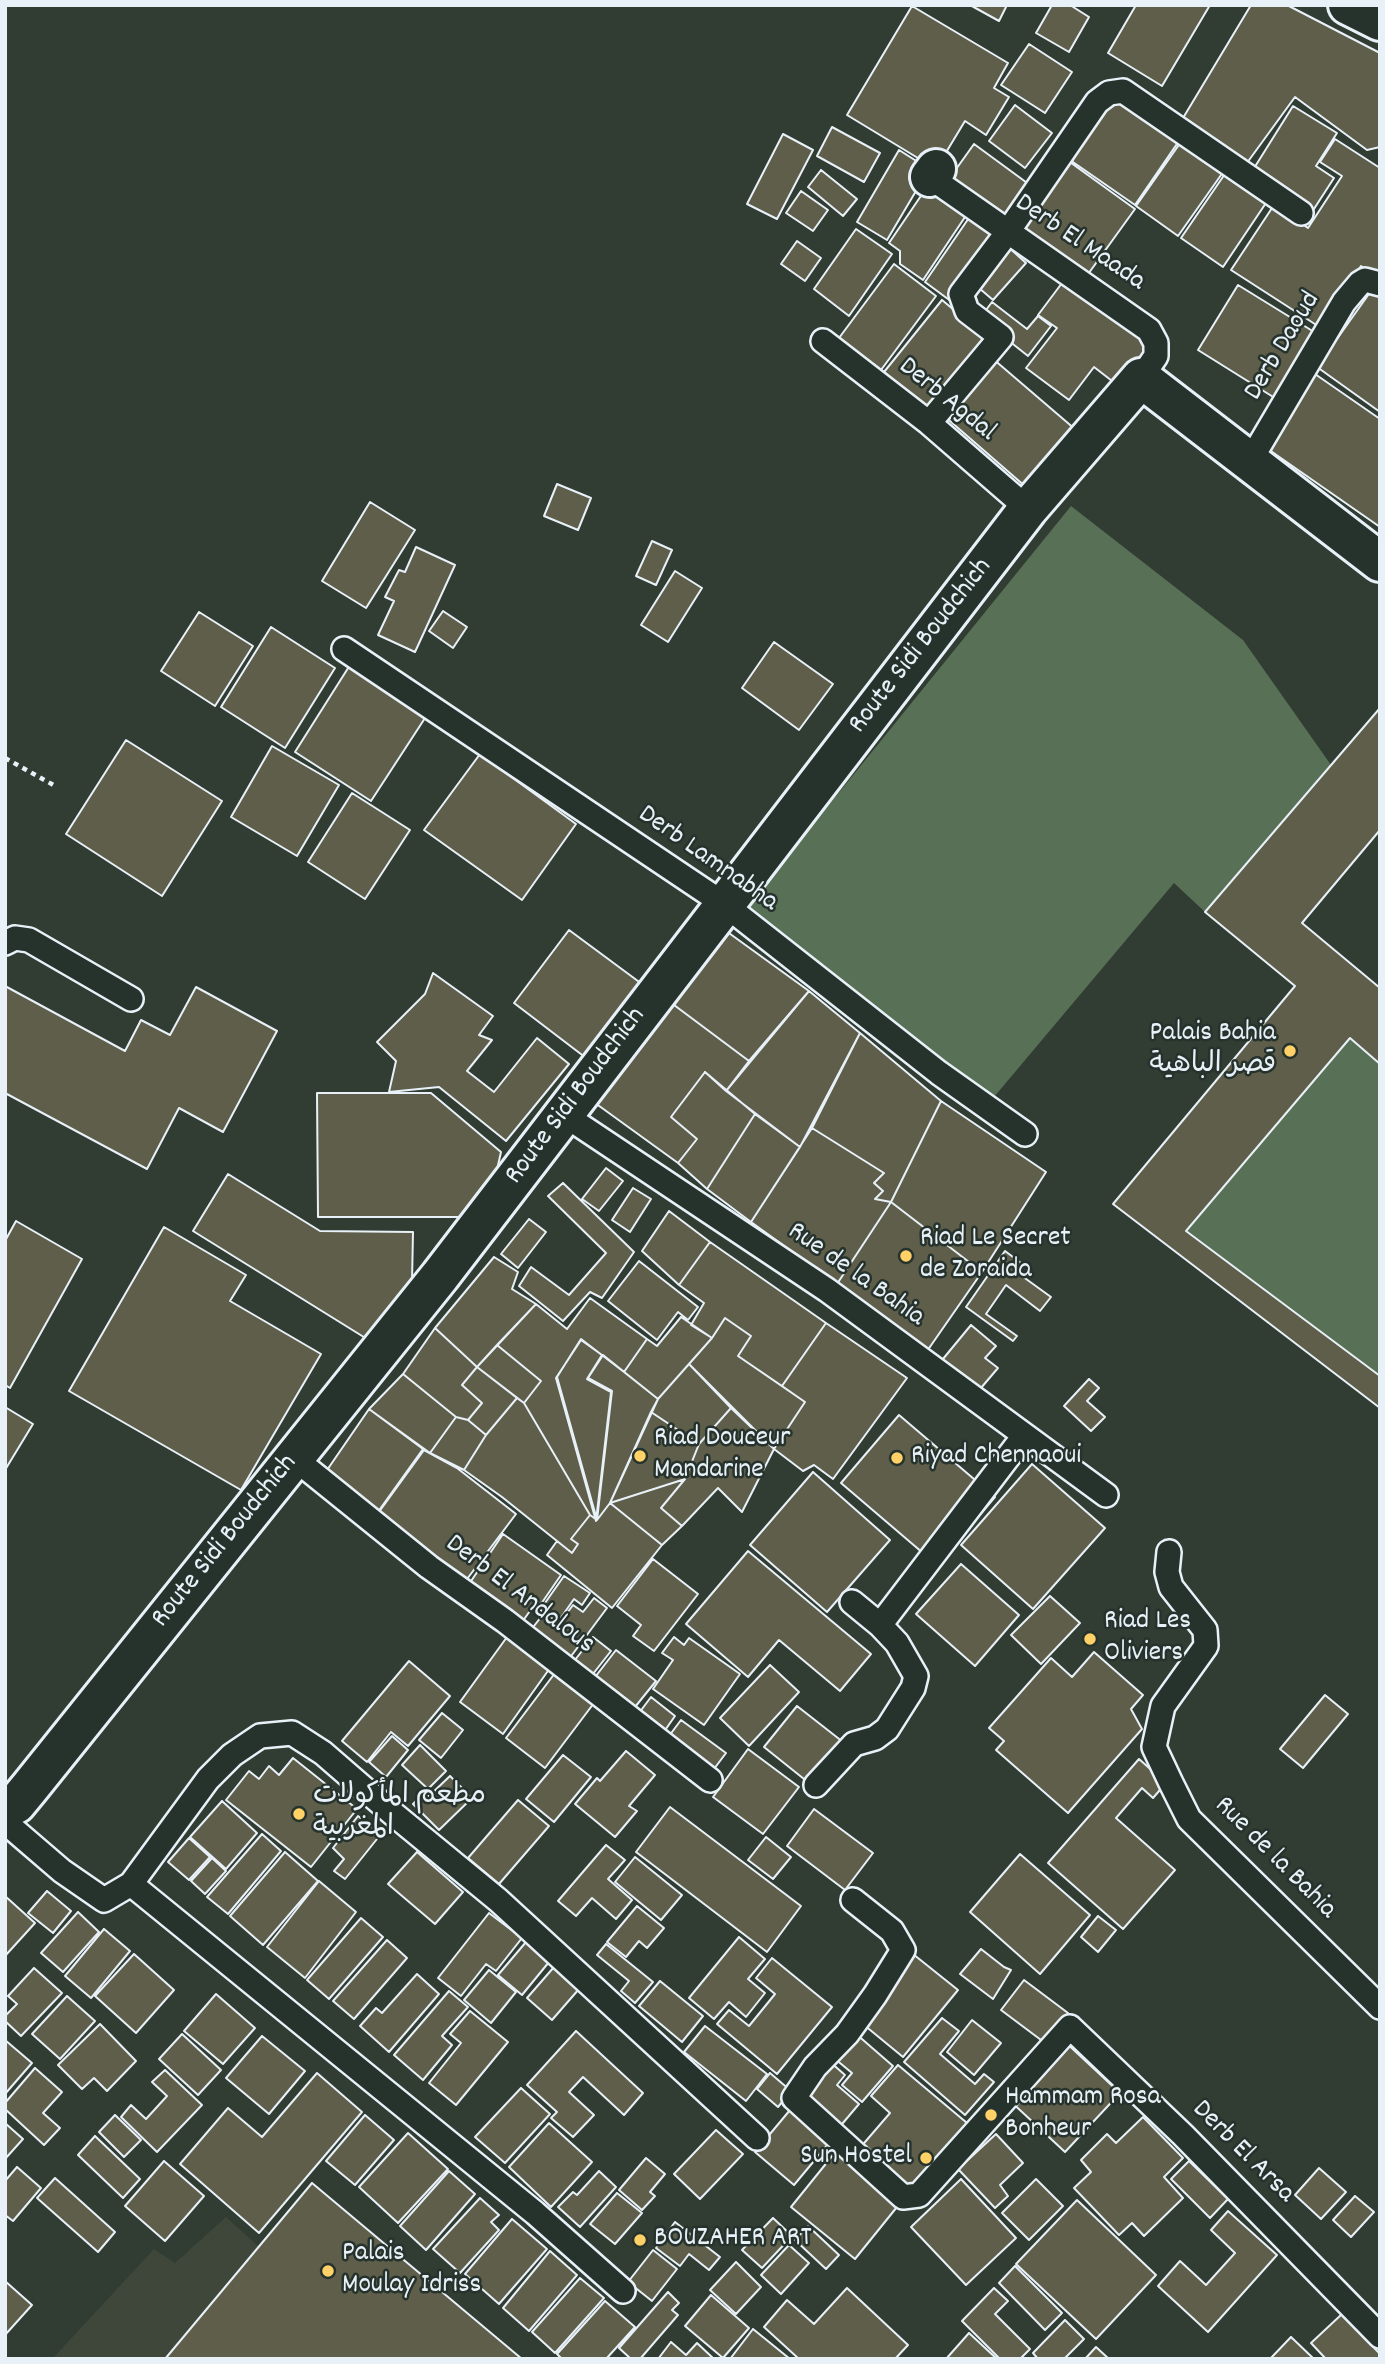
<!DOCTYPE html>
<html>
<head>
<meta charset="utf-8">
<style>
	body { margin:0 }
	#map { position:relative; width:1385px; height:2364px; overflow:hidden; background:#313c33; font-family:Dekko,sans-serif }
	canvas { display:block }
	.frame { position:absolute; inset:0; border:7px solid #e8f1f8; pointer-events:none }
</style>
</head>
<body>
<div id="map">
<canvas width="1385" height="2364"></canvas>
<div class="frame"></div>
</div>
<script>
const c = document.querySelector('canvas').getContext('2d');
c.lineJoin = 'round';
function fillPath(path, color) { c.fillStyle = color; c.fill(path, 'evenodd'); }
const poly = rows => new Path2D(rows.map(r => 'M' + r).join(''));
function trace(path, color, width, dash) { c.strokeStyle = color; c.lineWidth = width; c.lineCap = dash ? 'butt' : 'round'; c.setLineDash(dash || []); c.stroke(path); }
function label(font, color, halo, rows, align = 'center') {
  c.font = font + ' Dekko,"Playpen Sans Arabic",sans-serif'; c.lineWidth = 5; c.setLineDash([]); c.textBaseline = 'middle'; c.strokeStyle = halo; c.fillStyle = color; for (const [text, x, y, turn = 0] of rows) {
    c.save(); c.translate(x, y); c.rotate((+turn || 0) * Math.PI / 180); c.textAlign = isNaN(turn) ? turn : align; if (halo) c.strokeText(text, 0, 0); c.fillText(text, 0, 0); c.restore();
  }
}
fillPath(poly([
	[226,2217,267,2254,175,2359,52,2359,154,2249,175,2263]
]), '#3f463a');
fillPath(poly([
	[1071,506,1243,640,1331,765,1205,912,1174,883,994,1097,743,911],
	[1350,1038,1380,1064,1380,1376,1186,1231]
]), '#587055');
const building = poly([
	[970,5,1007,5,999,21,970,5],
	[1052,5,1070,5,1089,17,1069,52,1036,33,1052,5],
	[1136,5,1210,5,1162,86,1108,53,1136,5],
	[1251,5,1287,5,1380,53,1380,147,1367,150,1295,97,1244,167,1180,123,1251,5],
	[912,6,1008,63,994,88,1009,97,986,135,965,121,936,169,847,115,912,6],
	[1029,44,1072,72,1045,113,1001,85,1029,44],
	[1116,94,1181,138,1135,205,1070,160,1116,94],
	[1015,105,1052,133,1025,168,989,141,1015,105],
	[1293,106,1337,133,1316,166,1334,178,1312,212,1251,173,1293,106],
	[832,127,880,153,864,182,817,156,832,127],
	[783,134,813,150,777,219,747,204,783,134],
	[1183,139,1226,168,1178,236,1136,206,1183,139],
	[1335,139,1380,168,1380,278,1361,266,1321,328,1231,270,1274,205,1308,228,1342,176,1320,162,1335,139],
	[974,144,1034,188,1010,222,949,179,974,144],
	[899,150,929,169,887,240,857,222,899,150],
	[1067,160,1135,209,1086,277,1019,228,1067,160],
	[1229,168,1270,197,1223,267,1181,238,1229,168],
	[821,170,857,199,843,216,808,187,821,170],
	[929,184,969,211,923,280,900,264,900,251,889,243,929,184],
	[801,191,828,210,813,231,786,213,801,191],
	[973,212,1001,231,952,302,925,282,973,212],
	[856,229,892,254,849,316,814,289,856,229],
	[797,241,821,258,805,281,781,264,797,241],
	[1005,244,1026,263,993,300,972,282,1005,244],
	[894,264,936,296,881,370,839,338,894,264],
	[1068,275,1143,331,1152,354,1125,391,1094,367,1069,400,1026,368,1057,328,1038,315,1068,275],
	[1238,285,1319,335,1278,400,1198,350,1238,285],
	[1371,291,1380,297,1380,412,1317,367,1371,291],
	[942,300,990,340,932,412,884,372,942,300],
	[992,302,1027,329,1038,316,1051,326,1028,356,980,318,992,302],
	[992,358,1083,436,1034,494,943,415,992,358],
	[1315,374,1380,419,1380,527,1265,447,1315,374],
	[557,484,591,498,578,530,544,516,557,484],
	[370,502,415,530,366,608,322,581,370,502],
	[652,541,672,550,656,585,636,576,652,541],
	[416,547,455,565,415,652,378,635,394,601,385,597,399,570,405,572,416,547],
	[675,571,702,588,668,642,641,625,675,571],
	[443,611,467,627,453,648,429,631,443,611],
	[199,612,253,646,215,706,161,671,199,612],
	[271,627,335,668,285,748,221,707,271,627],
	[774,642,833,684,799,730,742,688,774,642],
	[350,665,427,715,371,801,295,752,350,665],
	[1380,708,1380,830,1302,923,1380,988,1380,1064,1350,1038,1186,1231,1380,1376,1380,1408,1113,1204,1295,986,1205,912,1380,708],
	[126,740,222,801,162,896,66,834,126,740],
	[272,746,339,785,297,856,231,817,272,746],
	[480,754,576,824,522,900,424,830,480,754],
	[352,793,410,830,365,899,308,862,352,793],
	[722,928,809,991,749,1061,666,999,722,928],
	[569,930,646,987,590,1061,514,1003,569,930],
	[433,973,493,1016,479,1035,492,1040,467,1071,494,1092,537,1038,569,1064,506,1141,439,1087,389,1092,396,1061,377,1042,425,994,433,973],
	[5,986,125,1051,141,1020,170,1035,196,987,277,1031,223,1132,179,1108,147,1169,5,1093,5,986],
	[809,991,860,1033,800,1147,726,1091,809,991],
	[666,999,749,1061,726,1091,705,1072,671,1117,697,1139,678,1163,584,1095,666,999],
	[860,1033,941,1101,891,1202,875,1199,883,1191,874,1183,884,1173,812,1128,860,1033],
	[705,1072,755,1114,707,1189,678,1163,697,1139,671,1117,705,1072],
	[317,1093,431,1093,501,1152,494,1183,467,1217,318,1217,317,1093],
	[941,1101,1046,1172,982,1272,891,1202,941,1101],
	[755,1114,800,1147,751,1222,707,1189,755,1114],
	[812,1128,884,1173,874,1183,883,1191,875,1199,891,1202,837,1284,751,1222,812,1128],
	[606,1168,623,1181,599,1211,582,1199,606,1168],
	[228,1174,320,1231,413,1232,412,1282,375,1344,193,1231,228,1174],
	[563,1183,634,1252,602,1298,590,1292,563,1321,519,1286,531,1267,569,1295,606,1253,548,1196,563,1183],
	[633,1188,651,1199,630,1232,612,1220,633,1188],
	[891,1202,982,1272,925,1354,837,1284,891,1202],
	[669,1211,710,1242,679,1285,642,1251,669,1211],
	[529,1219,546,1232,518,1268,501,1254,529,1219],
	[16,1221,82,1259,10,1388,5,1385,5,1241,16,1221],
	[164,1227,246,1275,230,1301,321,1354,241,1490,69,1391,164,1227],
	[710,1242,826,1323,782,1386,738,1356,751,1336,725,1318,712,1338,691,1325,704,1303,679,1285,710,1242],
	[1005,1251,1021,1263,1015,1271,1051,1297,1040,1311,1006,1285,986,1314,1017,1336,1013,1341,966,1307,1005,1251],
	[494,1257,518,1272,512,1289,536,1304,477,1367,435,1328,494,1257],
	[639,1261,698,1307,688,1320,678,1312,657,1340,608,1301,639,1261],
	[590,1298,647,1339,624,1372,581,1339,557,1377,597,1520,590,1515,524,1403,541,1381,497,1345,536,1304,567,1329,590,1298],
	[681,1317,712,1338,658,1399,624,1372,647,1339,657,1346,681,1317],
	[725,1318,751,1336,738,1356,805,1402,774,1449,689,1364,712,1338,725,1318],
	[826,1323,907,1378,833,1479,814,1465,803,1471,774,1449,805,1402,782,1386,826,1323],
	[971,1325,996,1346,985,1358,998,1368,975,1395,938,1365,971,1325],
	[435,1328,477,1367,462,1385,482,1403,468,1420,456,1417,403,1374,435,1328],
	[581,1340,602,1355,587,1379,611,1392,596,1521,556,1378,581,1340],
	[497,1345,541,1381,524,1403,477,1367,497,1345],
	[603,1355,658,1399,610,1503,597,1520,612,1391,588,1378,603,1355],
	[689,1364,731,1408,699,1444,651,1412,658,1399,689,1364],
	[477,1367,517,1398,486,1435,468,1420,482,1403,462,1385,477,1367],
	[403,1374,456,1417,430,1453,369,1409,403,1374],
	[1089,1379,1099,1388,1087,1401,1105,1417,1091,1431,1064,1406,1089,1379],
	[517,1398,524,1403,590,1515,571,1539,578,1544,572,1553,502,1497,464,1470,486,1435,517,1398],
	[5,1407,33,1424,5,1470,5,1407],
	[731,1408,774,1449,742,1512,718,1488,682,1526,661,1508,685,1479,699,1444,731,1408],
	[369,1409,423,1449,375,1516,325,1473,369,1409],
	[651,1412,699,1444,685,1479,610,1503,651,1412],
	[899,1415,995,1497,937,1565,841,1483,899,1415],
	[456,1417,468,1420,486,1435,464,1470,430,1453,456,1417],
	[424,1450,457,1468,516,1514,464,1583,376,1516,424,1450],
	[1032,1464,1105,1528,1033,1609,961,1545,1032,1464],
	[813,1472,890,1540,827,1612,750,1545,813,1472],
	[685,1479,661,1508,682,1526,662,1545,610,1503,685,1479],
	[610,1503,662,1545,612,1608,547,1555,557,1541,572,1553,578,1544,571,1539,590,1515,597,1520,610,1503],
	[503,1534,561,1575,541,1604,537,1601,520,1625,467,1587,503,1534],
	[748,1551,871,1654,840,1691,779,1640,748,1677,686,1624,748,1551],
	[653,1559,698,1594,654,1651,633,1636,641,1625,617,1606,653,1559],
	[961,1564,1019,1615,975,1666,916,1614,961,1564],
	[564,1576,590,1593,582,1605,574,1599,558,1622,540,1610,564,1576],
	[1050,1596,1080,1623,1041,1664,1011,1635,1050,1596],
	[594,1598,607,1608,566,1663,527,1635,541,1617,556,1628,573,1605,583,1612,594,1598],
	[507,1637,550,1668,503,1734,460,1702,507,1637],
	[593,1637,611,1651,589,1679,571,1665,593,1637],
	[674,1637,684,1645,689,1638,740,1674,704,1725,653,1689,673,1660,662,1653,674,1637],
	[616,1650,656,1681,631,1712,592,1681,616,1650],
	[1094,1652,1143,1695,1131,1709,1142,1729,1068,1813,996,1750,1004,1741,989,1728,1051,1658,1072,1677,1094,1652],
	[409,1661,450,1696,408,1746,391,1732,367,1762,342,1741,409,1661],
	[770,1665,799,1692,749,1746,720,1718,770,1665],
	[555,1673,594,1703,545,1768,506,1738,555,1673],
	[1325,1695,1348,1714,1303,1768,1280,1749,1325,1695],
	[651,1697,675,1716,661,1736,636,1717,651,1697],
	[797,1706,843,1742,809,1783,764,1747,797,1706],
	[442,1713,463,1730,441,1758,419,1740,442,1713],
	[681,1720,726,1753,711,1773,666,1740,681,1720],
	[392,1736,408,1750,386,1777,369,1762,392,1736],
	[420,1745,446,1771,428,1789,402,1765,420,1745],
	[748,1749,799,1787,763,1834,713,1797,748,1749],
	[626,1751,655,1775,629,1806,637,1811,615,1837,575,1804,597,1778,600,1781,626,1751],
	[563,1755,591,1777,554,1822,526,1799,563,1755],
	[293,1758,357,1809,311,1867,226,1800,249,1771,259,1779,269,1766,279,1775,293,1758],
	[1139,1759,1166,1783,1153,1798,1142,1788,1116,1818,1175,1870,1123,1929,1048,1863,1139,1759],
	[450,1776,472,1798,439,1830,413,1804,425,1792,429,1796,450,1776],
	[518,1800,549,1826,499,1884,468,1858,518,1800],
	[222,1801,257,1833,226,1869,190,1837,222,1801],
	[670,1807,801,1906,767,1952,636,1852,670,1807],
	[814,1809,873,1853,845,1890,787,1846,814,1809],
	[358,1816,381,1834,345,1879,334,1871,344,1859,333,1848,358,1816],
	[262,1834,281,1851,228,1914,207,1897,262,1834],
	[766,1837,791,1857,773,1879,748,1860,766,1837],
	[189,1838,210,1857,189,1880,168,1862,189,1838],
	[606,1845,625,1860,608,1879,632,1900,616,1919,592,1898,576,1916,558,1901,606,1845],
	[285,1852,318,1881,263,1945,230,1916,285,1852],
	[417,1852,463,1892,435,1924,388,1884,417,1852],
	[1020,1854,1090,1915,1040,1974,970,1912,1020,1854],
	[635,1857,682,1895,661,1920,615,1882,635,1857],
	[212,1858,226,1871,205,1894,191,1881,212,1858],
	[319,1881,356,1912,305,1978,267,1947,319,1881],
	[47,1891,71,1911,53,1933,28,1913,47,1891],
	[5,1896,35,1923,5,1956,5,1896],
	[637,1906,664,1928,647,1948,639,1941,626,1957,607,1942,637,1906],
	[78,1912,99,1932,63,1972,41,1953,78,1912],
	[489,1913,522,1938,496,1971,486,1964,461,1996,438,1978,489,1913],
	[1098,1916,1116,1930,1098,1952,1081,1937,1098,1916],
	[361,1918,383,1937,329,1999,307,1980,361,1918],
	[104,1929,130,1951,91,1998,65,1976,104,1929],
	[739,1937,765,1959,748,1979,765,1993,746,2017,729,2002,714,2019,689,1998,739,1937],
	[387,1940,407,1958,354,2019,333,2001,387,1940],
	[526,1942,549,1962,522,1995,498,1975,526,1942],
	[606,1944,653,1982,635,2003,621,1991,629,1981,597,1955,606,1944],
	[981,1949,1004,1967,1011,1970,993,1999,960,1974,981,1949],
	[134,1954,174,1990,136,2033,95,1996,134,1954],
	[913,1954,958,1990,903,2057,858,2020,913,1954],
	[772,1958,832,2007,777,2074,717,2024,729,2010,749,2026,775,1994,756,1978,772,1958],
	[554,1967,579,1989,552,2020,527,1998,554,1967],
	[34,1968,62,1993,21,2036,5,2021,5,2016,17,2004,8,1996,34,1968],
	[489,1970,516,1992,491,2023,464,2000,489,1970],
	[417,1974,439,1994,389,2052,360,2026,376,2008,382,2013,417,1974],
	[1024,1980,1068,2013,1045,2043,1001,2010,1024,1980],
	[660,1981,703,2016,682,2042,639,2006,660,1981],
	[449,1991,468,2007,442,2036,452,2045,423,2080,394,2055,449,1991],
	[216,1994,255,2028,223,2064,184,2031,216,1994],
	[67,1996,95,2021,60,2059,32,2034,67,1996],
	[470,2011,508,2042,456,2105,429,2083,461,2043,450,2034,470,2011],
	[942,2018,959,2031,940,2054,975,2084,984,2074,994,2082,965,2115,904,2062,942,2018],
	[972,2020,1001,2043,974,2075,947,2052,972,2020],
	[100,2024,136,2061,107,2091,94,2078,82,2089,58,2065,100,2024],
	[705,2026,767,2074,746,2101,684,2052,705,2026],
	[576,2031,643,2093,624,2115,583,2077,569,2092,594,2115,573,2137,551,2118,557,2112,527,2085,576,2031],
	[855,2033,893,2066,862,2102,842,2085,852,2073,834,2058,855,2033],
	[182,2034,221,2070,198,2095,159,2059,182,2034],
	[262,2036,305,2071,269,2114,226,2078,262,2036],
	[1062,2039,1120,2093,1065,2152,1007,2098,1062,2039],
	[5,2040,32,2063,5,2094,5,2040],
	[829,2061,845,2075,837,2085,859,2104,837,2130,799,2097,829,2061],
	[898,2065,967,2123,909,2191,859,2149,890,2113,871,2096,898,2065],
	[35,2068,62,2092,43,2113,60,2128,44,2145,5,2109,5,2103,35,2068],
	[165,2070,202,2105,157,2152,121,2117,131,2105,146,2119,167,2096,152,2082,165,2070],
	[317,2073,362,2112,259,2233,180,2164,228,2108,262,2137,317,2073],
	[770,2073,791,2091,778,2107,757,2089,770,2073],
	[521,2088,550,2114,505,2163,475,2137,521,2088],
	[790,2110,829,2143,794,2185,755,2152,790,2110],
	[115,2115,141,2140,124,2157,99,2132,115,2115],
	[365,2115,394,2140,355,2185,326,2161,365,2115],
	[1143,2117,1183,2158,1164,2177,1183,2198,1144,2236,1132,2223,1119,2235,1074,2188,1091,2172,1081,2160,1107,2134,1116,2143,1143,2117],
	[5,2123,23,2139,5,2159,5,2123],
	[549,2123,592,2162,551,2207,509,2167,549,2123],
	[716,2130,743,2154,700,2199,674,2174,716,2130],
	[408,2133,448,2169,398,2223,359,2187,408,2133],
	[996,2134,1023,2163,1000,2185,1008,2196,995,2208,958,2169,996,2134],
	[95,2136,140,2179,123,2198,78,2155,95,2136],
	[837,2150,901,2202,855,2259,791,2207,837,2150],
	[646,2158,665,2174,650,2192,655,2196,642,2210,619,2190,646,2158],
	[164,2161,204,2196,165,2241,125,2206,164,2161],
	[1189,2161,1228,2199,1210,2218,1171,2179,1189,2161],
	[17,2167,41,2188,13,2221,5,2215,5,2181,17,2167],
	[1319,2168,1346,2192,1321,2219,1295,2195,1319,2168],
	[449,2171,475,2194,426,2250,400,2226,449,2171],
	[599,2171,616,2187,580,2227,558,2207,573,2192,577,2195,599,2171],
	[55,2178,115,2232,98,2252,37,2198,55,2178],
	[961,2179,1016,2238,966,2285,911,2227,961,2179],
	[1036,2179,1063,2206,1029,2240,1002,2213,1036,2179],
	[312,2183,522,2359,165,2359,312,2183],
	[617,2193,642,2213,615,2244,590,2224,617,2193],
	[1355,2196,1374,2212,1351,2237,1333,2220,1355,2196],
	[480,2198,499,2215,491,2222,499,2230,460,2273,433,2249,480,2198],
	[1077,2200,1156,2275,1096,2339,1016,2264,1077,2200],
	[1228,2211,1277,2255,1208,2332,1158,2286,1180,2261,1206,2285,1235,2253,1211,2230,1228,2211],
	[773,2218,792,2236,762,2268,742,2250,773,2218],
	[512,2219,547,2249,499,2304,465,2274,512,2219],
	[675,2222,720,2257,709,2270,689,2254,680,2266,656,2248,675,2222],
	[808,2226,839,2255,826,2269,795,2240,808,2226],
	[789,2245,809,2263,781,2294,761,2275,789,2245],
	[653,2250,677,2269,652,2301,628,2282,653,2250],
	[550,2251,577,2275,529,2331,503,2308,550,2251],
	[736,2262,761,2287,736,2314,710,2290,736,2262],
	[1015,2266,1062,2313,1045,2330,999,2283,1015,2266],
	[580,2278,604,2298,555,2353,532,2332,580,2278],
	[5,2281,32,2305,5,2335,5,2281],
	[847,2288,908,2345,895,2359,799,2359,764,2327,787,2300,814,2324,847,2288],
	[994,2288,1008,2301,995,2314,1030,2349,1020,2359,1000,2359,962,2321,994,2288],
	[668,2292,679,2303,672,2310,678,2315,640,2359,631,2359,619,2348,668,2292],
	[711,2295,749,2328,723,2358,685,2326,711,2295],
	[605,2301,635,2327,606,2359,562,2359,557,2354,605,2301],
	[1342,2314,1380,2354,1380,2359,1326,2359,1311,2343,1342,2314],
	[1065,2320,1084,2339,1064,2359,1038,2359,1033,2353,1065,2320],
	[753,2329,790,2359,730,2359,753,2329],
	[969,2333,997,2359,946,2359,969,2333],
	[1291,2337,1314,2359,1270,2359,1291,2337],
	[671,2342,686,2355,697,2343,714,2359,658,2359,671,2342],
	[1096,2347,1109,2359,1085,2359,1096,2347]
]);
fillPath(building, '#5f5e4a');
trace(building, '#e8f1f8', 2);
const service = poly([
	[930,177,1149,330,1156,343,1156,356,1141,378],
	[823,341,929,423,1028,509],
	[929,423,1001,337,967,311,961,294,1007,233,1097,102,1109,93,1123,91,1301,213],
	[1250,461,1344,302,1360,283,1365,280,1380,284],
	[344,649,724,904,939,1073,1025,1134],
	[5,943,15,938,29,940,131,999],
	[563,1114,827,1290,1106,1495],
	[294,1458,429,1567,505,1621,710,1780],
	[1169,1552,1167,1572,1171,1587,1205,1630,1206,1646,1163,1706,1154,1747,1171,1783,1189,1819,1380,2007],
	[880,1625,1024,1436],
	[816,1785,854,1744,875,1738,887,1729,913,1688,916,1676,897,1643,880,1625,852,1602],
	[5,1822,62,1871,104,1900,131,1884,535,2213,623,2291],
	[131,1884,208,1779,232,1755,260,1736,292,1733,323,1753,391,1812,498,1900,757,2138],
	[853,1900,892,1931,903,1950,875,1995,847,2034,815,2067,794,2098,903,2197,919,2195,1070,2027,1183,2135,1380,2336]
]);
const minor = poly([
	[1348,5,1380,21],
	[930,177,936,169],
	[5,1809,16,1804,30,1787,440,1276,1028,509,1141,378,1380,562]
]);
trace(service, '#e8f1f8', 28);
trace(minor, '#e8f1f8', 44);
trace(poly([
	[5,758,57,787]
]), '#e8f1f8', 4.5, [5, 5]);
trace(service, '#26332d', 23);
trace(minor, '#26332d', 38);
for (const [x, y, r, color] of [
	[1290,1051,7,"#ffd166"],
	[906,1256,7,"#ffd166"],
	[640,1456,7,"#ffd166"],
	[897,1458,7,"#ffd166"],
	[1090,1639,7,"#ffd166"],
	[299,1814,7,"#ffd166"],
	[991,2115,7,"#ffd166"],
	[926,2158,7,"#ffd166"],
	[640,2240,7,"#ffd166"],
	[328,2271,7,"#ffd166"]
]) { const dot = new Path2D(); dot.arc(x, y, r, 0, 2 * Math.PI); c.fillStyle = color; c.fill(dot); trace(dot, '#26332d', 2.5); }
label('28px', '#e8f1f8', '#26332d', [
	["Derb El Maada",1079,244,34],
	["Derb Daoud",1284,347,-59],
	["Derb Agdal",946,401,39],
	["Route Sidi Boudchich",922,647,-52],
	["Derb Lamnabha",707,860,35],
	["Route Sidi Boudchich",577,1097,-53],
	["Rue de la Bahia",855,1276,35],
	["Route Sidi Boudchich",226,1542,-51],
	["Derb El Andalous",519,1596,37],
	["Rue de la Bahia",1274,1859,45],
	["Derb El Arsa",1242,2153,45]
]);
label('28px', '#e8f1f8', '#26332d', [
	["Palais Bahia",1276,1035,"right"],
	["قصر الباهية",1276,1067,"right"],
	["Riad Le Secret",920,1240],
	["de Zoraida",920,1272],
	["Riad Douceur",654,1440],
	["Mandarine",654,1472],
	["Riyad Chennaoui",911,1458],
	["Riad Les",1104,1623],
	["Oliviers",1104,1655],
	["مطعم المأكولات",313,1798],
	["المغربية",313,1830],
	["Hammam Rosa",1005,2099],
	["Bonheur",1005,2131],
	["Sun Hostel",912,2158,"right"],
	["BOUZAHER ART",654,2240],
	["Palais",342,2255],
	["Moulay Idriss",342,2287]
], 'left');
</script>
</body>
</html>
